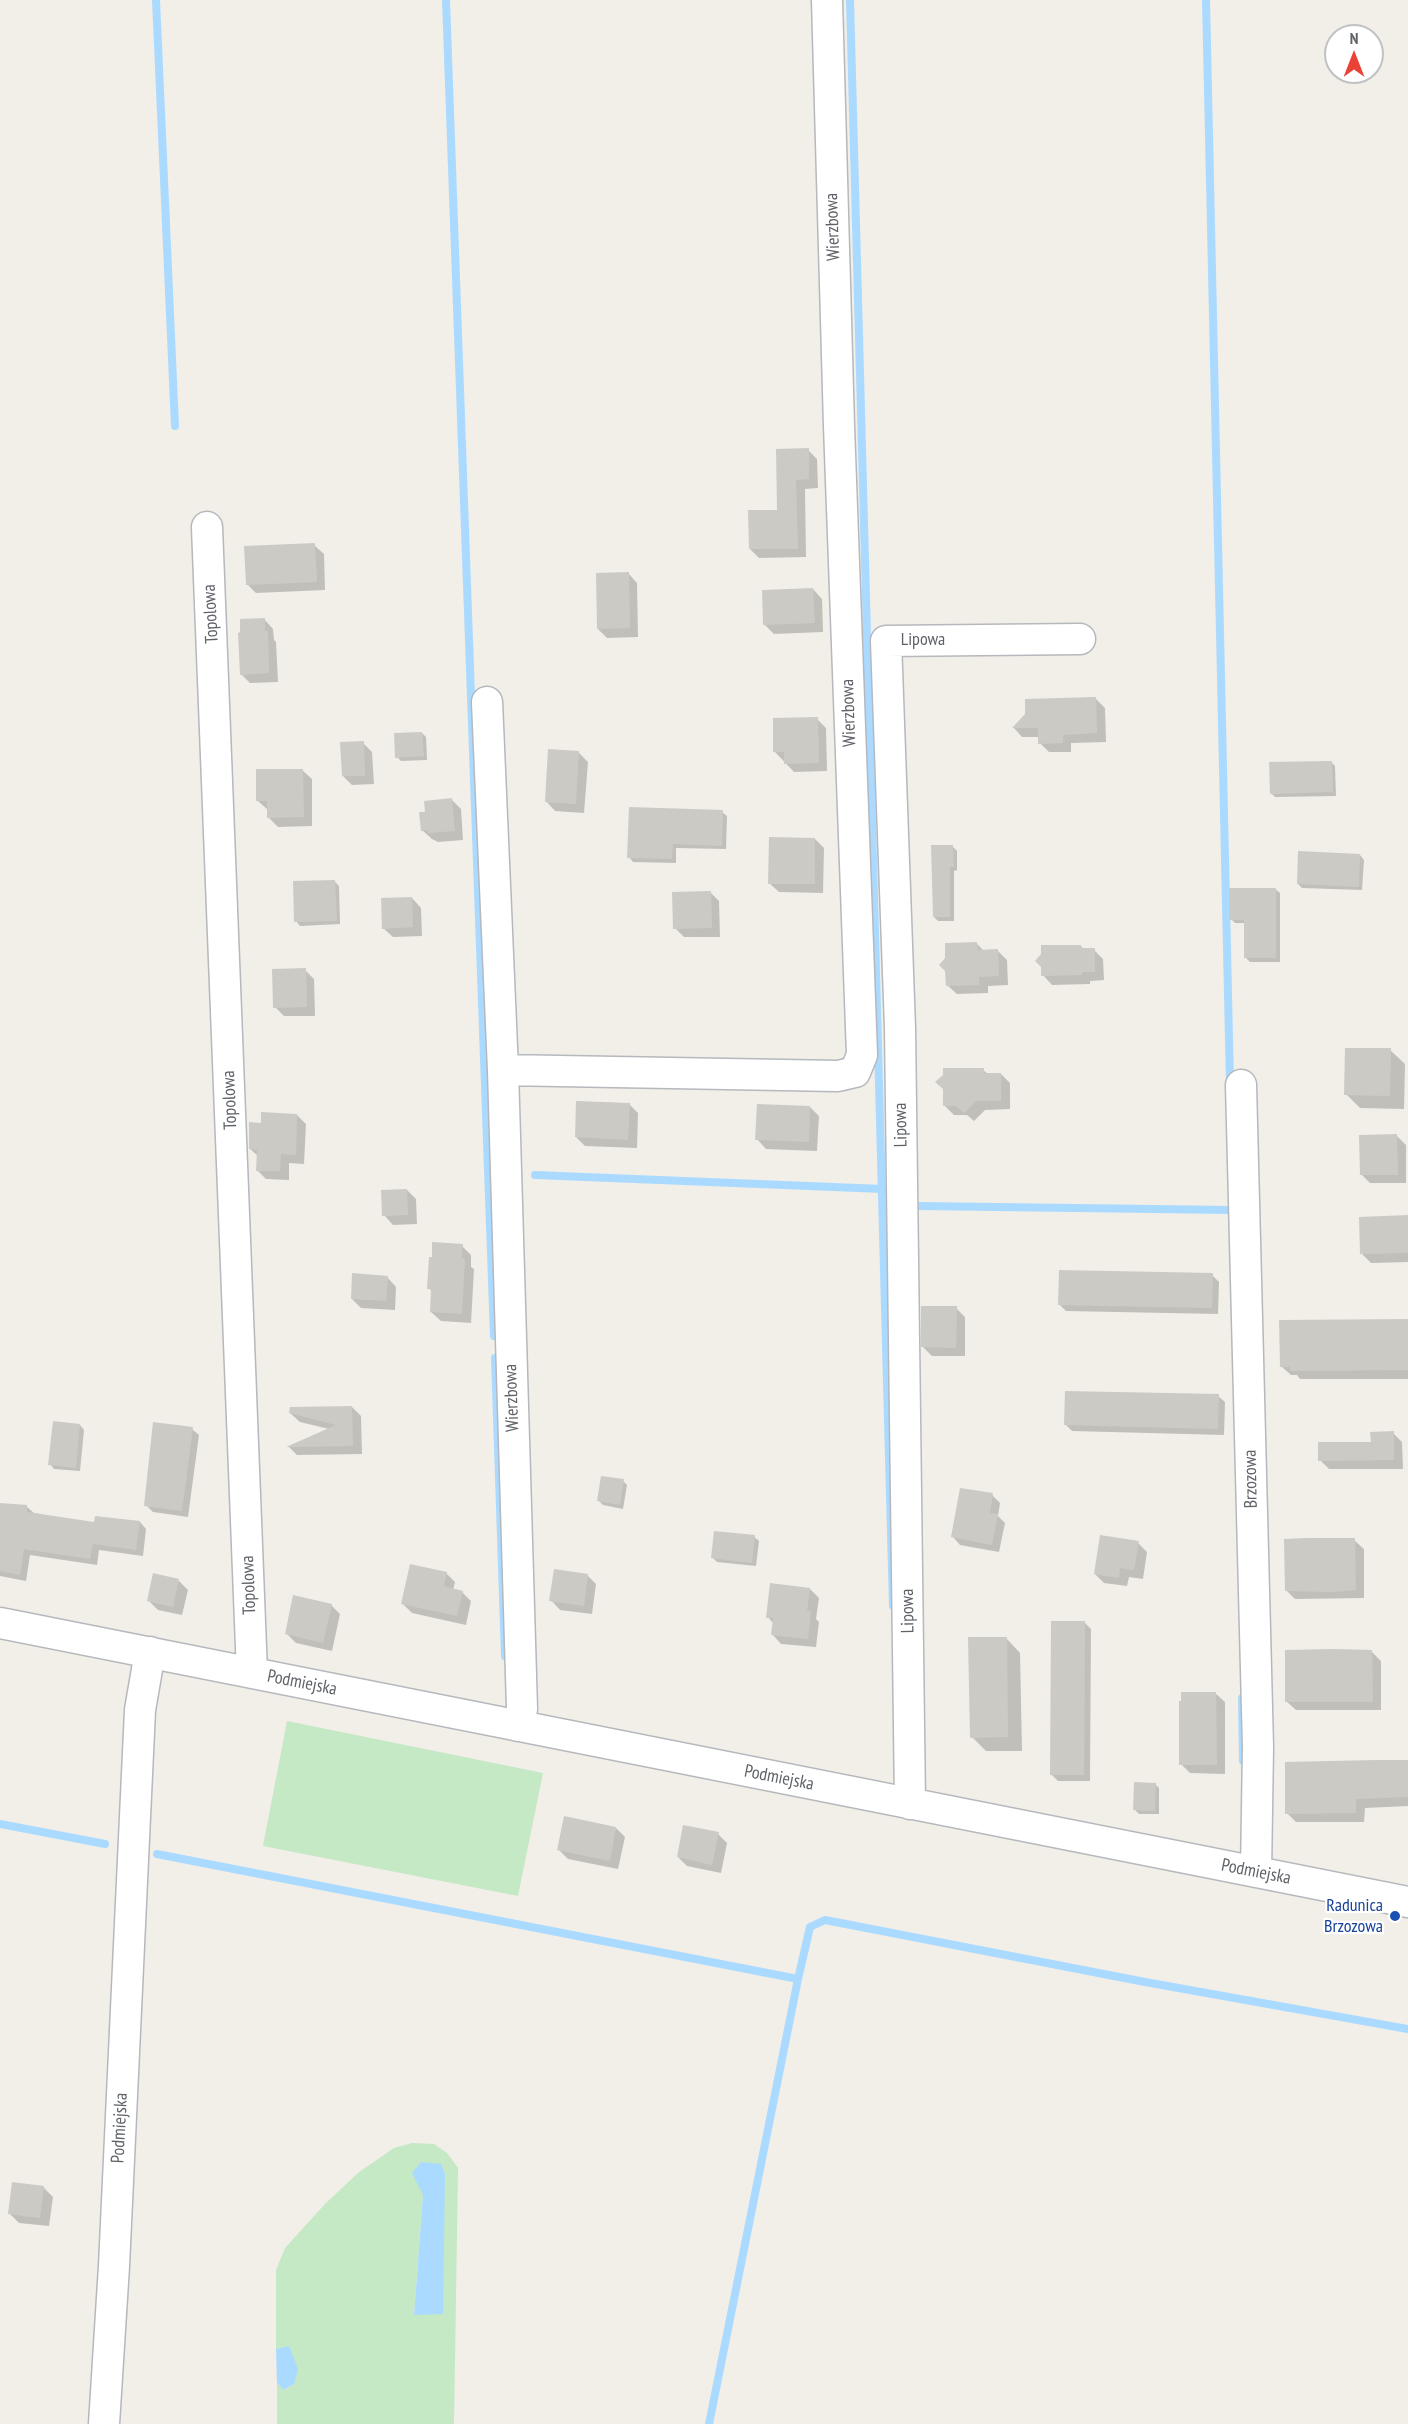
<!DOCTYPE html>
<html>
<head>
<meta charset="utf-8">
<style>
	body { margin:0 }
	#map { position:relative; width:1408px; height:2424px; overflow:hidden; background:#f1efe8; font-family:"PT Sans Narrow",sans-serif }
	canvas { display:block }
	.north { position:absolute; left:1324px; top:24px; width:60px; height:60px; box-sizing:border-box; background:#fff; border:2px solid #bfc1c3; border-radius:50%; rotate:0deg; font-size:16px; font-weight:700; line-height:24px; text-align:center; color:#5f6368 }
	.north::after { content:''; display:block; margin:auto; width:21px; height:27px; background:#ea4335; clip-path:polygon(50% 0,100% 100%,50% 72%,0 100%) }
</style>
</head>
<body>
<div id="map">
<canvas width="1408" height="2424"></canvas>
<div class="north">N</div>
</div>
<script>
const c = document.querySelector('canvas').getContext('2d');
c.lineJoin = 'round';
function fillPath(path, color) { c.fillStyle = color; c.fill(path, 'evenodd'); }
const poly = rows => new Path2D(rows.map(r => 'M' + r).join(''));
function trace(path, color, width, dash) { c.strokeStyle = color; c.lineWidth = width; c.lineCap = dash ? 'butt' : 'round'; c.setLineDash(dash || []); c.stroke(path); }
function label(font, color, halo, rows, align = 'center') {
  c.font = font + ' "PT Sans Narrow",sans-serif'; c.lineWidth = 4.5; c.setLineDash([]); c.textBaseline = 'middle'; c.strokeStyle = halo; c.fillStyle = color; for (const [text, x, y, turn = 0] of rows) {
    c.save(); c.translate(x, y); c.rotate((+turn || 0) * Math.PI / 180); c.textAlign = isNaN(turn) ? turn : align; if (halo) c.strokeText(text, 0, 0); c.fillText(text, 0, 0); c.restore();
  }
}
fillPath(poly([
	[287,1721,543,1773,518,1896,263,1846],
	[412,2143,434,2144,447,2153,458,2168,454,2424,277,2424,277,2383,285,2390,294,2384,289,2347,276,2349,276,2270,285,2248,325,2204,359,2172,394,2148],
	[423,2195,442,2314,414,2314]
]), '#c5e8c5');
fillPath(poly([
	[421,2162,441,2164,445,2174,443,2314,414,2315,423,2195,412,2173],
	[289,2346,298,2369,294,2384,284,2390,277,2383,276,2349]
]), '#aadaff');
fillPath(poly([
	[808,450,817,459,818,488,805,489,806,557,759,558,750,549,779,511],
	[314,545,324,554,325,590,256,593,247,584],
	[628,573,637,583,638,637,607,638,598,629],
	[813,589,822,599,823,632,774,634,764,624],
	[264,619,273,629,274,640,276,642,278,682,250,683,241,674],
	[1096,699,1105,708,1106,742,1071,743,1071,752,1049,752,1040,743,1040,737,1022,737,1014,728,1027,715],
	[817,719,826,728,827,771,794,772,775,752],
	[422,733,426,737,427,760,401,761,397,757],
	[363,743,372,752,374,784,352,785,343,776],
	[578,752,588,762,584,813,555,811,546,801],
	[1331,762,1335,766,1336,796,1275,797,1271,793],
	[302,770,312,779,312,826,278,827,269,818,268,810,258,801],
	[452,800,461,809,463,840,438,842,432,839,422,830,427,813],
	[722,812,727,816,726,849,676,848,676,863,633,862,629,857],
	[815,839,824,848,823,893,779,892,769,883],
	[953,847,957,851,957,870,954,871,954,921,938,921,934,917],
	[1360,855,1364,860,1362,890,1302,888,1298,884],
	[335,882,339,886,340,924,300,926,296,921],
	[1275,889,1280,893,1280,962,1250,962,1245,957,1245,923,1235,923,1231,919],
	[710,892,719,901,720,937,684,937,675,928],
	[412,898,421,908,422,936,393,937,383,928],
	[977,944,984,951,998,951,1007,960,1008,985,988,986,988,993,957,994,947,985],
	[1081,946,1084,950,1094,950,1103,959,1104,980,1090,981,1090,984,1052,985,1043,975],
	[305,970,314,979,315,1016,284,1016,275,1007],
	[1390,1050,1405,1064,1404,1109,1360,1108,1346,1094],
	[983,1070,988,1074,1001,1074,1010,1083,1010,1109,985,1110,974,1121,967,1115,954,1115,945,1106],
	[629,1104,638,1113,637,1148,585,1146,576,1137],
	[810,1107,819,1116,817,1151,766,1149,757,1139],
	[297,1115,306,1124,304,1164,289,1163,289,1180,266,1179,257,1170,258,1156,250,1149,262,1124],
	[1397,1136,1406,1145,1406,1183,1370,1183,1361,1174],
	[407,1190,416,1199,417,1224,393,1225,384,1215],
	[1408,1217,1408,1262,1371,1263,1362,1254],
	[462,1246,471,1255,471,1267,474,1269,471,1323,441,1321,431,1312,432,1292,429,1288],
	[1212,1275,1219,1282,1218,1314,1066,1311,1059,1304],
	[387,1277,396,1287,395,1310,361,1308,352,1299],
	[956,1308,965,1317,965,1356,932,1356,923,1347],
	[1408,1321,1408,1379,1300,1379,1297,1375,1291,1375,1281,1366],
	[1218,1396,1225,1402,1224,1435,1072,1431,1065,1424],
	[352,1407,361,1416,362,1454,297,1455,289,1447,329,1429,300,1422,290,1413],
	[80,1425,84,1430,80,1471,54,1469,50,1464],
	[192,1429,199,1435,188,1517,153,1512,146,1505],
	[1393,1433,1402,1442,1403,1469,1329,1469,1320,1460,1372,1443],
	[623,1481,627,1485,623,1509,603,1505,599,1501],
	[992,1495,1000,1503,998,1516,1005,1523,999,1552,960,1545,953,1537],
	[0,1504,27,1507,34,1513,95,1524,140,1522,146,1529,143,1556,99,1550,97,1565,30,1555,26,1581,0,1576],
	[754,1537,759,1541,756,1566,717,1562,713,1558],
	[1354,1540,1364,1549,1364,1598,1295,1599,1286,1590],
	[1138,1543,1147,1552,1143,1579,1129,1577,1127,1586,1104,1583,1095,1574],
	[446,1573,455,1582,453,1590,462,1592,471,1601,466,1625,412,1613,402,1603],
	[587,1575,596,1584,592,1614,560,1610,551,1600],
	[179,1581,188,1590,182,1615,158,1610,149,1601],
	[810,1589,819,1598,816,1619,819,1622,816,1647,781,1644,772,1634,773,1623,768,1617],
	[331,1605,340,1614,332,1651,296,1643,287,1634],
	[1085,1623,1091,1629,1090,1781,1058,1781,1051,1774],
	[1006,1638,1020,1653,1022,1751,986,1751,972,1737],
	[1372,1652,1381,1661,1381,1710,1296,1710,1286,1701],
	[1215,1693,1225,1702,1225,1774,1190,1773,1181,1764],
	[1408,1761,1408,1806,1365,1808,1364,1822,1296,1822,1287,1813],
	[1155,1784,1159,1788,1159,1814,1139,1814,1135,1810],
	[616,1828,625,1837,618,1869,568,1859,559,1850],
	[718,1834,727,1843,721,1873,687,1866,678,1857],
	[43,2187,53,2197,49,2226,19,2223,10,2214]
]), '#0003');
trace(poly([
	[156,0,175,426],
	[446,0,494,1336],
	[850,0,893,1606],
	[1206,0,1230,1084],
	[535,1175,883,1189],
	[918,1206,1232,1210],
	[495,1358,505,1656],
	[1242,1698,1243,1761],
	[0,1824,105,1844],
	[157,1854,798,1979,810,1927,825,1920,1145,1982,1408,2029],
	[709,2424,798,1979]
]), '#aadaff', 8);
fillPath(poly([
	[809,448,809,479,796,480,798,549,749,549,748,510,777,510,776,449],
	[315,543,317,582,246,585,244,546],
	[629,572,630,628,597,629,596,573],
	[813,588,815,623,763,625,762,590],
	[265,618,265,631,268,631,269,673,240,675,238,633,240,632,240,619],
	[1096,697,1097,733,1063,735,1063,743,1038,744,1038,728,1012,728,1025,714,1025,699],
	[818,717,819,763,784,764,784,752,773,752,773,718],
	[422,732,424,756,395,758,394,733],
	[364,741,365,776,342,776,340,742],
	[548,749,579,751,576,804,545,802],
	[1332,761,1333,792,1270,794,1269,762],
	[256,769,303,769,304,817,267,818,267,801,256,801],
	[452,798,455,831,428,833,427,830,421,831,419,812,425,812,424,801],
	[629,807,723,810,722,846,673,844,672,859,627,858],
	[769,837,815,838,815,884,768,884],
	[931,845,953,845,954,867,950,867,950,917,933,917],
	[1298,851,1360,854,1359,887,1297,884],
	[335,880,337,921,294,922,293,881],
	[1229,888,1276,888,1276,958,1244,958,1244,920,1229,920],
	[711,891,712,928,673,929,672,892],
	[412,897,413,927,382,929,381,898],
	[977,942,978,950,998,949,999,976,979,977,979,985,946,986,945,971,939,965,945,958,945,943],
	[1041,945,1081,945,1081,948,1095,948,1095,972,1082,972,1082,975,1041,976,1041,967,1035,961,1041,954],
	[306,968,307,1007,273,1008,272,969],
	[1345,1048,1391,1048,1390,1096,1344,1095],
	[943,1068,984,1068,984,1073,1001,1073,1001,1101,976,1101,964,1113,956,1106,943,1106,943,1089,935,1082,943,1075],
	[576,1101,630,1103,628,1140,575,1137],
	[757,1104,810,1106,809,1142,755,1140],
	[261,1112,297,1114,296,1155,281,1154,280,1171,256,1171,257,1150,249,1149,249,1122,261,1123],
	[1397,1134,1398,1175,1360,1175,1359,1135],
	[407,1189,408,1215,382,1216,381,1190],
	[1408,1215,1408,1253,1360,1254,1359,1217],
	[432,1242,463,1244,462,1258,465,1259,462,1314,430,1312,431,1289,427,1289,429,1257,432,1257],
	[1059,1270,1213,1273,1212,1308,1058,1305],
	[352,1273,388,1276,386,1301,351,1299],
	[921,1306,957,1306,956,1348,921,1347],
	[1408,1319,1408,1370,1290,1371,1290,1367,1280,1367,1279,1320],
	[1065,1391,1219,1394,1218,1429,1064,1425],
	[352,1406,353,1446,286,1447,336,1425,289,1413,290,1407],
	[53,1421,80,1424,76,1468,48,1465],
	[153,1422,193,1427,182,1511,144,1506],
	[1394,1431,1394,1460,1318,1461,1318,1442,1371,1442,1370,1432],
	[601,1476,624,1479,620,1505,597,1501],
	[960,1488,993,1493,990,1513,998,1514,992,1545,951,1537],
	[0,1503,27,1505,27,1512,94,1522,95,1516,140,1521,136,1550,93,1544,90,1559,24,1549,20,1575,0,1571],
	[714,1531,755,1535,752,1563,711,1558],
	[1100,1535,1139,1541,1134,1570,1120,1568,1119,1578,1094,1574],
	[1307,1538,1355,1538,1356,1590,1333,1592,1285,1591,1284,1539],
	[410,1564,447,1572,444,1586,463,1591,457,1616,401,1604],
	[554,1569,588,1574,584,1606,549,1601],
	[153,1573,179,1579,173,1607,147,1601],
	[770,1583,810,1588,807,1611,811,1611,808,1639,771,1635,773,1618,766,1618],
	[293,1595,332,1604,323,1643,285,1634],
	[1051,1621,1085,1621,1084,1775,1050,1775],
	[968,1637,1007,1637,1008,1737,970,1738],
	[1333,1649,1372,1650,1373,1702,1285,1702,1285,1650],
	[1181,1692,1216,1692,1217,1765,1179,1765,1179,1701,1181,1701],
	[1376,1760,1408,1760,1408,1797,1356,1799,1356,1813,1285,1814,1285,1762],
	[1134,1782,1156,1783,1155,1811,1133,1810],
	[564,1816,616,1827,610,1861,557,1850],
	[683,1825,719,1832,712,1865,677,1857],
	[12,2182,44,2186,40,2218,8,2214]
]), '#cccac5');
const street = poly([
	[207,527,252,1673],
	[487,702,503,1070],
	[1241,1085,1258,1747,1256,1872],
	[0,1623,1408,1902],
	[518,1726,522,1709,503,1070,838,1076,855,1072,862,1055,839,426,827,0],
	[910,1804,900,1028,886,641,1080,639],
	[104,2424,114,2266,140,1710,150,1652]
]);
trace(street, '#b5b8bc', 33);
trace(street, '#fff', 30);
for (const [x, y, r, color] of [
	[1395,1916,6,"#1a4fb4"]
]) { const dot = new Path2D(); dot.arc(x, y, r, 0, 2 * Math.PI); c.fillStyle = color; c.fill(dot); trace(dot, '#fff', 2); }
label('18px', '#5f6368', '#fff', [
	["Wierzbowa",833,227,-92],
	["Topolowa",211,614,-93],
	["Lipowa",923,640],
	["Wierzbowa",849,713,-92],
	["Topolowa",230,1100,-92],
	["Lipowa",901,1125,-91],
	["Wierzbowa",512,1398,-92],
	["Brzozowa",1251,1479,-91],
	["Topolowa",249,1585,-92],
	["Lipowa",908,1611,-91],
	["Podmiejska",302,1683,11],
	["Podmiejska",779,1778,11],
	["Podmiejska",1256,1872,11],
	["Podmiejska",120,2128,-87]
]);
label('18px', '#164399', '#fff', [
	["Radunica",1383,1906],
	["Brzozowa",1383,1927]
], 'right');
</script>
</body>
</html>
